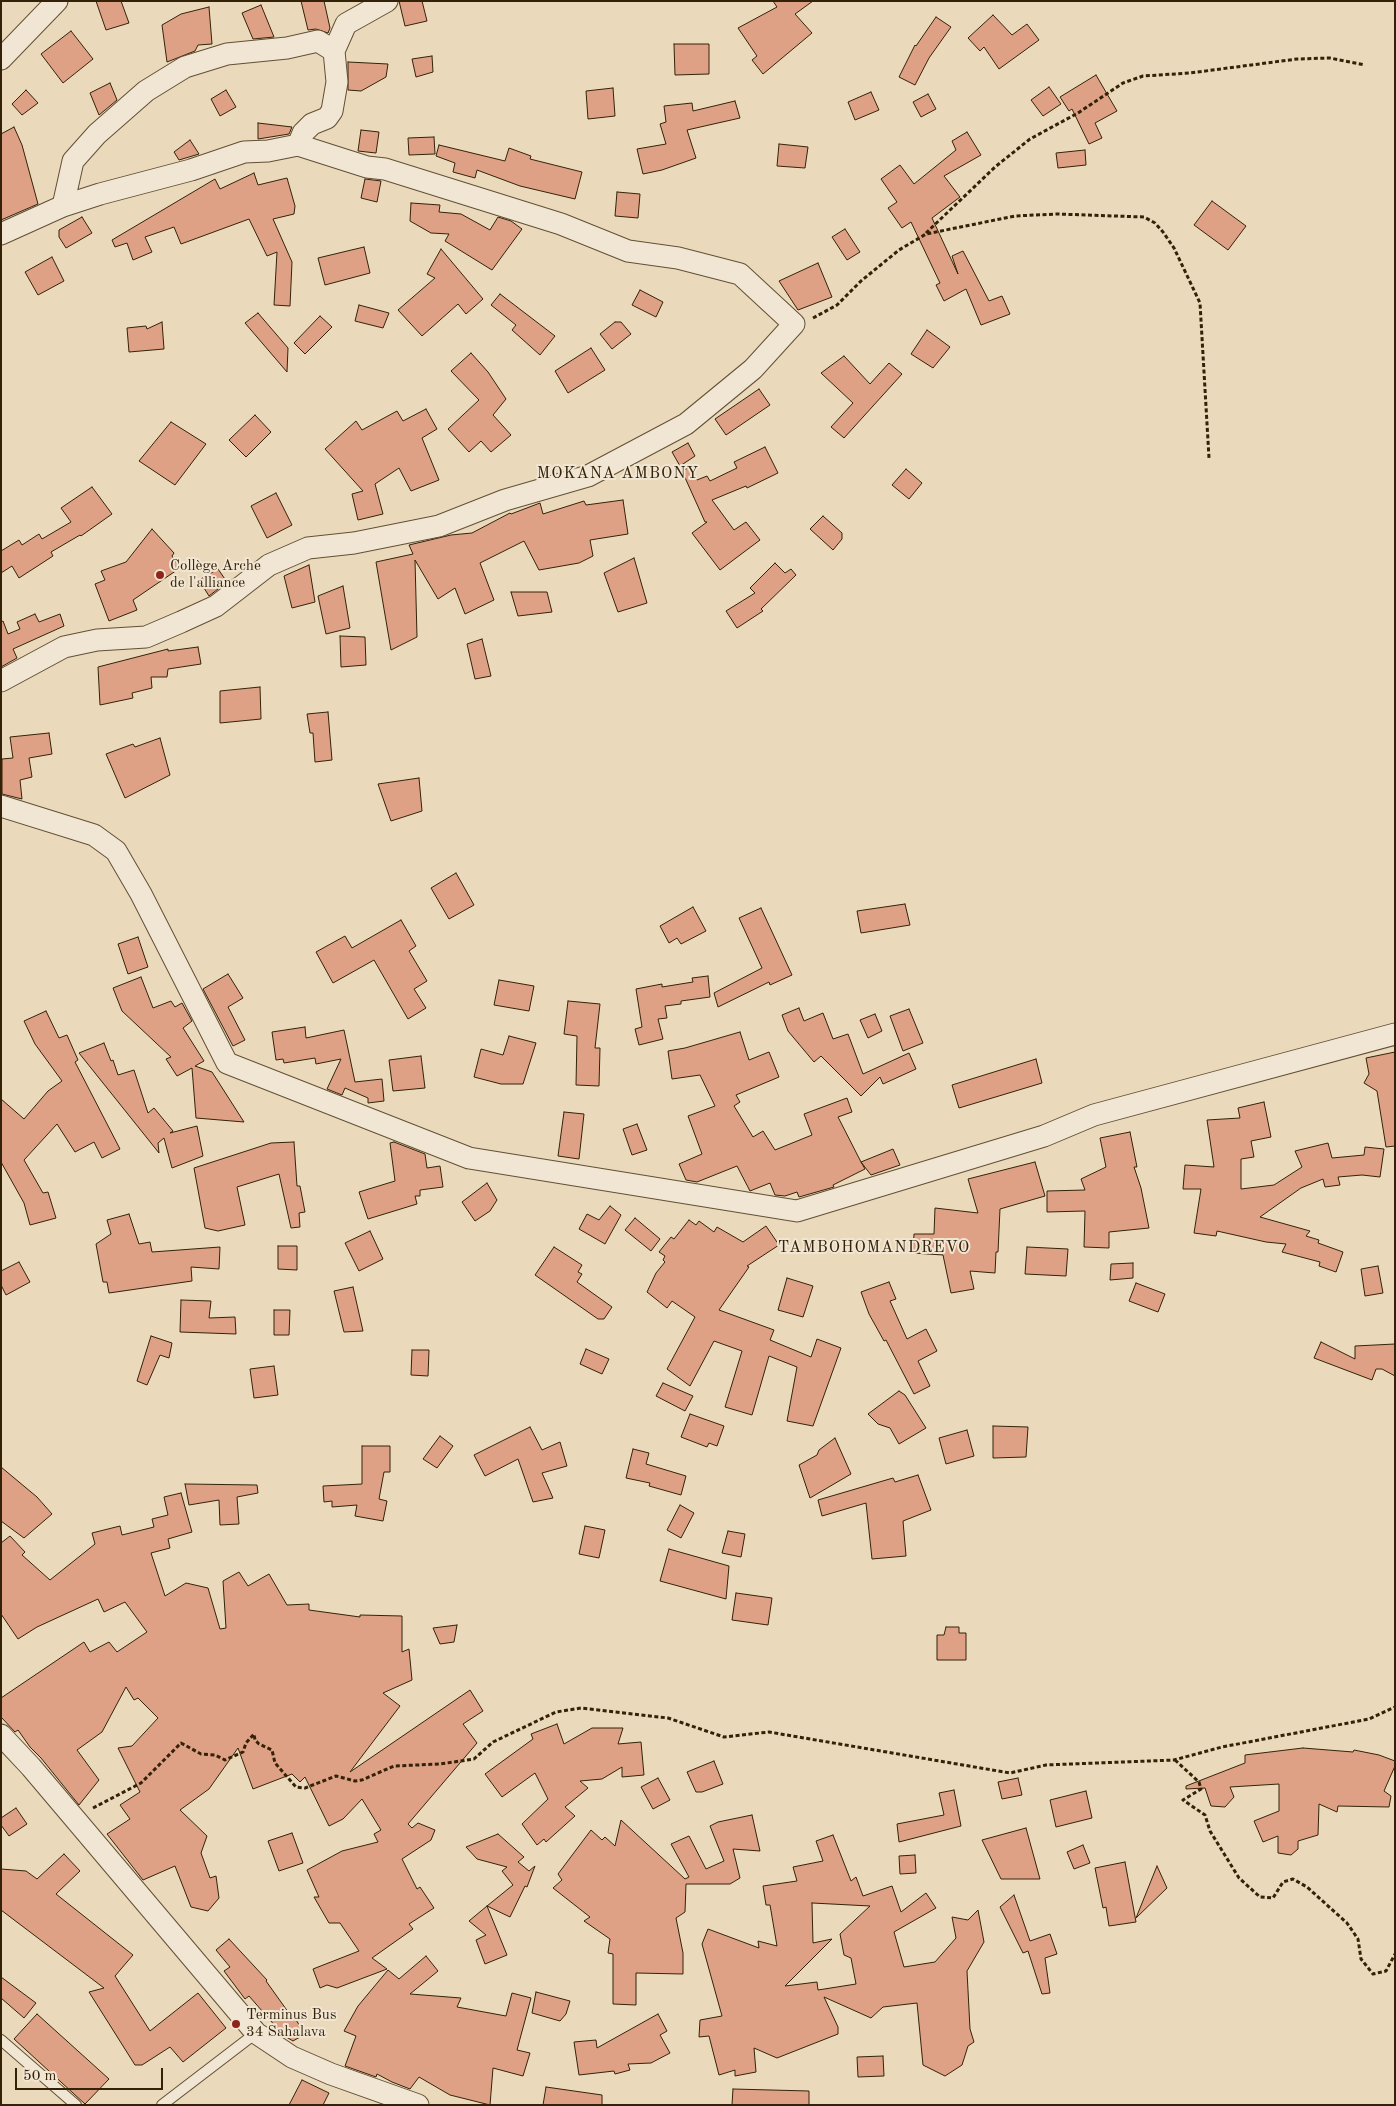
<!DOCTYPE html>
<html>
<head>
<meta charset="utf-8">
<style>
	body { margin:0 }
	#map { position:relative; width:1396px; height:2106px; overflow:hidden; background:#ead9bb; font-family:"Old Standard TT",serif }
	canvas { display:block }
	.frame { position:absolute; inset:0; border:2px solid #342208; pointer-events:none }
	.scale { position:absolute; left:15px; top:2068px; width:148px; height:22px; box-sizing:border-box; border:2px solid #342208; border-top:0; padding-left:6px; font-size:15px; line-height:18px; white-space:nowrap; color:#342208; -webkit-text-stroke:4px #f1e6d3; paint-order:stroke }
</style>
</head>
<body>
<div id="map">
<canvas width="1396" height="2106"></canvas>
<div class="frame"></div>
<div class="scale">50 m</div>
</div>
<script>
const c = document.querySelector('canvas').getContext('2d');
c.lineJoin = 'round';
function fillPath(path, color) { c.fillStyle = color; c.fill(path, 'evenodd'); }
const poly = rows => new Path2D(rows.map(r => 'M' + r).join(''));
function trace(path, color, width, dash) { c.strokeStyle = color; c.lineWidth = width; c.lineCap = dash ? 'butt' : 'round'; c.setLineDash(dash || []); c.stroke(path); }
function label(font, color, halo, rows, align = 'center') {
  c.font = font + ' "Old Standard TT",serif'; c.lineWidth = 4; c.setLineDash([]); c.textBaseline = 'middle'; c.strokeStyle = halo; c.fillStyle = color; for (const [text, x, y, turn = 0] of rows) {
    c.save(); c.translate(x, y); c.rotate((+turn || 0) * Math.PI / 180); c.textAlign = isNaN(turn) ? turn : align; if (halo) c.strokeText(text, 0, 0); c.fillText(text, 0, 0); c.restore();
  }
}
const building = poly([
	[96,1,121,1,129,23,106,30,96,1],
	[301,1,324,1,330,28,328,33,316,29,308,30,301,1],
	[399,1,422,1,427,21,405,26,399,1],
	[773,1,813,1,795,14,812,33,763,74,752,60,757,56,738,28,777,7,773,1],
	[261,5,274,37,253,39,242,13,261,5],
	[209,7,212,44,198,45,195,51,167,62,162,25,181,14,209,7],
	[993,15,1012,35,1027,24,1039,40,999,69,984,47,980,51,968,38,993,15],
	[936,17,951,27,929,58,915,85,899,77,915,45,916,46,936,17],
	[71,31,93,59,63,83,41,54,71,31],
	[674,44,709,44,709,74,675,75,674,44],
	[432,56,433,72,416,77,412,59,432,56],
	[348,62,388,64,386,77,361,91,348,90,348,62],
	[1096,75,1117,111,1095,123,1102,138,1089,144,1072,109,1069,111,1060,97,1096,75],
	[110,83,117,100,99,115,90,93,110,83],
	[1049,87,1061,104,1043,116,1031,100,1049,87],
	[613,88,615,116,588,119,586,91,613,88],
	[26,90,38,103,22,115,12,104,26,90],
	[226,90,236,107,220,116,211,99,226,90],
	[871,92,879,110,855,120,848,102,871,92],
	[928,94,936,109,921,117,913,102,928,94],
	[735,101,740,118,687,130,696,158,662,170,643,174,637,149,666,144,660,124,666,122,664,106,692,103,693,111,735,101],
	[258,123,292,127,289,134,258,139,258,123],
	[14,127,22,145,38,204,1,220,1,134,14,127],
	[361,130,379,132,376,153,358,151,361,130],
	[967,132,981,155,944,176,960,197,932,218,958,274,952,256,963,251,989,301,1002,296,1010,314,981,325,966,289,944,301,936,285,940,283,911,222,902,228,888,208,897,202,881,179,900,165,914,184,956,150,952,141,967,132],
	[434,137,435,154,409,155,408,138,434,137],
	[190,140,199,154,179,160,174,152,190,140],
	[779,144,808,147,805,168,777,166,779,144],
	[439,145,505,161,509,148,531,156,530,159,582,172,575,199,520,186,477,170,475,178,453,172,455,163,436,156,439,145],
	[1085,150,1086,165,1058,168,1056,153,1085,150],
	[254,173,258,185,287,178,295,206,294,214,273,219,292,262,290,306,274,305,277,252,267,256,249,219,181,244,174,227,145,237,152,252,133,260,127,243,115,247,112,240,215,179,220,189,254,173],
	[365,179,381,181,377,202,361,198,365,179],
	[617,192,640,194,638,218,615,216,617,192],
	[1212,201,1246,226,1228,250,1194,225,1212,201],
	[411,203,440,205,439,212,461,214,490,230,498,217,511,221,522,229,492,270,445,241,449,234,431,233,410,221,411,203],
	[82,217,92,233,66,248,59,237,59,230,82,217],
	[845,229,860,252,847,260,832,237,845,229],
	[364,247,370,273,325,285,318,258,364,247],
	[441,249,483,299,466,314,458,304,422,336,398,310,435,278,427,274,441,249],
	[52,257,64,281,38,295,25,272,52,257],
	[818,263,832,297,798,310,779,281,818,263],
	[640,290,663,302,656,317,632,305,640,290],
	[500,294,555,336,540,355,512,330,516,325,491,305,500,294],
	[359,305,389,313,383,328,355,321,359,305],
	[258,313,288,348,287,372,245,323,258,313],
	[320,316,332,327,305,354,294,343,320,316],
	[162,322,164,349,129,352,127,328,146,326,147,329,162,322],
	[615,322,621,322,631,334,612,349,600,334,615,322],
	[927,330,950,347,933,368,911,354,927,330],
	[591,348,605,370,568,393,555,371,591,348],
	[471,353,488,372,506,399,493,415,511,435,491,452,481,441,469,452,448,429,479,400,451,371,471,353],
	[844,356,870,384,889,363,902,374,844,438,831,427,853,403,821,373,844,356],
	[759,389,770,405,726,435,715,419,759,389],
	[426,409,437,429,422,438,439,480,411,491,399,468,375,484,383,514,358,520,352,494,363,491,325,449,356,421,362,430,397,411,403,421,426,409],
	[255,415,271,432,246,457,229,440,255,415],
	[171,422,206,444,175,485,139,461,171,422],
	[688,443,695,456,680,466,672,452,688,443],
	[765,447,778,473,747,488,746,486,712,500,734,530,746,522,760,540,720,570,692,533,707,522,705,522,682,471,688,468,697,480,707,476,710,481,737,468,734,462,765,447],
	[906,469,922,483,909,499,892,485,906,469],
	[92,487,112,514,81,536,80,535,51,552,53,556,19,578,12,566,1,573,1,551,19,540,22,545,39,534,42,539,71,522,61,508,92,487],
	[276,493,292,525,267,538,251,506,276,493],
	[623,500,628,534,590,540,593,556,579,563,539,570,524,541,480,563,494,600,465,614,455,588,438,599,415,560,417,637,391,650,376,562,413,554,409,545,451,535,472,533,510,513,511,514,540,503,543,514,584,501,586,505,623,500],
	[823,516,842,533,842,539,833,550,810,529,823,516],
	[152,529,174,553,172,556,180,568,133,600,137,610,109,621,95,584,105,580,101,571,126,562,152,529],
	[634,558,647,603,618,612,604,573,634,558],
	[775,563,785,573,791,569,796,575,761,609,763,611,737,628,726,611,755,593,750,588,775,563],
	[309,565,315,602,292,608,284,576,309,565],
	[218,569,227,582,209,596,199,580,218,569],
	[343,586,350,628,326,634,318,596,343,586],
	[511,592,547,592,552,612,518,616,511,592],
	[35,614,39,622,60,614,64,626,13,649,17,658,1,667,1,622,3,621,8,634,20,629,17,622,35,614],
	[340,636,365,637,366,665,341,667,340,636],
	[482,639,491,676,475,679,467,644,482,639],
	[198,647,201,664,168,669,167,677,151,677,152,688,132,693,133,698,100,705,98,667,168,649,168,651,198,647],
	[260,687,261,719,220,723,220,691,260,687],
	[328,712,332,760,315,762,313,733,310,733,307,714,328,712],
	[49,733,52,754,29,758,32,777,20,780,22,799,2,794,2,759,13,758,10,737,49,733],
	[160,738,170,775,125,798,106,754,133,744,135,747,160,738],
	[419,778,422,811,391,821,378,784,419,778],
	[456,873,474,905,449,919,431,888,456,873],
	[905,904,910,925,861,933,857,911,905,904],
	[693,907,706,931,681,944,677,938,669,943,660,926,693,907],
	[761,908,792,975,770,985,769,982,718,1007,714,993,762,968,739,918,761,908],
	[401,920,416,946,409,951,427,981,414,989,426,1008,408,1019,374,960,333,983,316,952,345,936,352,948,401,920],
	[138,937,148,967,128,974,118,944,138,937],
	[228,974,243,998,228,1007,245,1040,233,1046,203,989,228,974],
	[708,976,710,997,681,1001,681,1004,665,1006,667,1018,658,1019,663,1039,639,1045,635,1029,642,1027,636,989,662,984,662,987,693,982,692,978,708,976],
	[141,977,153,1008,171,1001,175,1007,182,1003,192,1021,183,1028,204,1061,195,1066,212,1072,244,1122,196,1118,192,1068,177,1076,166,1059,171,1057,122,1011,113,988,141,977],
	[499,980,534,986,529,1011,494,1005,499,980],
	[568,1001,600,1004,595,1048,600,1048,599,1086,576,1085,577,1036,564,1034,568,1001],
	[799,1008,804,1021,823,1013,833,1039,848,1034,863,1074,909,1053,916,1069,883,1084,880,1077,861,1096,821,1056,814,1062,788,1031,782,1015,799,1008],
	[909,1009,923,1043,903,1051,890,1016,909,1009],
	[46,1011,59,1038,67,1035,78,1060,75,1062,120,1149,102,1158,94,1142,75,1152,57,1124,24,1160,43,1193,48,1192,56,1218,30,1225,24,1203,1,1162,1,1099,24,1119,48,1091,62,1081,35,1044,24,1021,46,1011],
	[875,1014,882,1031,868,1038,860,1020,875,1014],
	[305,1027,306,1038,344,1030,355,1082,382,1079,384,1101,368,1103,368,1098,345,1088,342,1095,327,1089,341,1059,316,1064,315,1058,284,1063,283,1059,276,1060,272,1032,305,1027],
	[740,1032,749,1060,769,1052,779,1077,736,1095,740,1102,734,1106,753,1137,763,1131,775,1150,812,1135,804,1114,847,1098,852,1112,838,1117,861,1162,893,1149,900,1165,871,1175,861,1162,865,1169,833,1185,834,1187,799,1197,797,1192,785,1196,775,1195,770,1183,750,1191,737,1166,697,1182,686,1180,679,1164,702,1154,688,1116,715,1106,700,1075,672,1079,668,1051,685,1048,740,1032],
	[509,1036,536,1043,523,1084,501,1084,474,1077,481,1049,503,1055,509,1036],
	[104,1043,111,1061,113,1060,118,1075,134,1070,148,1113,154,1108,173,1131,170,1133,197,1126,203,1156,172,1168,164,1138,158,1143,159,1153,79,1053,104,1043],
	[1395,1052,1395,1146,1386,1147,1377,1091,1364,1083,1369,1074,1366,1058,1395,1052],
	[421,1056,425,1088,393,1091,389,1060,421,1056],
	[1036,1059,1042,1083,959,1108,952,1085,1036,1059],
	[1264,1102,1271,1137,1251,1141,1254,1157,1241,1159,1241,1189,1274,1185,1302,1167,1295,1151,1328,1143,1332,1158,1364,1155,1365,1147,1384,1149,1380,1177,1362,1175,1338,1177,1340,1185,1325,1187,1323,1179,1301,1188,1260,1217,1310,1231,1306,1236,1319,1240,1318,1243,1343,1252,1336,1272,1319,1266,1320,1262,1282,1252,1286,1244,1266,1242,1217,1231,1216,1236,1194,1233,1201,1189,1183,1189,1185,1165,1214,1167,1207,1120,1240,1118,1238,1108,1264,1102],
	[564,1112,584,1114,579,1159,558,1156,564,1112],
	[637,1124,647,1150,632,1155,623,1129,637,1124],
	[1130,1132,1137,1167,1134,1167,1141,1188,1149,1228,1109,1232,1109,1248,1084,1247,1085,1211,1047,1212,1047,1191,1085,1190,1081,1179,1106,1167,1100,1138,1130,1132],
	[294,1142,297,1186,300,1186,305,1212,299,1213,300,1227,291,1228,279,1174,237,1187,245,1225,218,1231,205,1228,194,1168,271,1143,294,1142],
	[394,1142,425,1154,427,1168,440,1166,443,1187,420,1190,420,1196,415,1196,417,1204,368,1219,359,1192,395,1181,390,1143,394,1142],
	[1035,1162,1045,1196,1000,1209,998,1252,996,1252,995,1273,970,1271,974,1289,951,1293,943,1255,913,1253,914,1234,934,1234,935,1208,978,1213,968,1179,1035,1162],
	[487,1183,497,1200,490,1211,475,1221,462,1202,487,1183],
	[610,1206,621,1215,605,1244,579,1229,587,1214,599,1220,610,1206],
	[129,1214,139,1244,150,1242,152,1252,220,1247,219,1269,191,1267,192,1281,109,1293,107,1282,103,1282,96,1244,111,1234,107,1220,129,1214],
	[635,1218,660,1239,651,1251,625,1230,635,1218],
	[689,1220,696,1225,699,1221,714,1232,717,1227,743,1242,766,1226,779,1245,747,1266,749,1267,719,1310,774,1330,770,1340,811,1357,817,1339,841,1348,813,1426,787,1421,797,1367,769,1356,752,1415,725,1407,742,1351,714,1341,690,1386,667,1369,695,1317,672,1301,667,1308,647,1292,656,1273,665,1262,663,1260,665,1256,659,1252,671,1237,674,1239,689,1220],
	[370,1231,383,1259,359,1271,345,1243,370,1231],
	[278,1246,297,1246,297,1270,278,1269,278,1246],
	[554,1247,582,1265,578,1272,582,1274,577,1282,612,1307,604,1319,598,1319,535,1275,554,1247],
	[1027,1247,1068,1249,1066,1276,1025,1274,1027,1247],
	[19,1262,30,1282,6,1295,1,1285,1,1271,19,1262],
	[1133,1263,1133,1278,1110,1280,1111,1264,1133,1263],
	[1378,1266,1383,1293,1365,1296,1361,1269,1378,1266],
	[787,1278,813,1286,803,1317,778,1310,787,1278],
	[889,1282,896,1299,890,1301,907,1339,926,1329,937,1351,918,1361,930,1386,914,1394,886,1340,884,1341,869,1314,861,1292,889,1282],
	[1136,1283,1165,1294,1158,1312,1129,1301,1136,1283],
	[353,1287,363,1331,344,1332,334,1291,353,1287],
	[181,1300,211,1301,209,1318,235,1317,236,1334,180,1332,181,1300],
	[274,1310,290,1310,289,1335,274,1335,274,1310],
	[151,1336,172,1343,169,1358,160,1355,147,1385,137,1381,151,1336],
	[1321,1342,1355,1359,1355,1346,1395,1344,1395,1376,1382,1369,1376,1369,1372,1380,1314,1358,1321,1342],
	[586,1349,609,1359,602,1374,580,1364,586,1349],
	[412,1350,429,1350,428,1376,411,1375,412,1350],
	[274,1366,278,1395,254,1398,250,1369,274,1366],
	[663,1383,693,1396,685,1411,656,1396,663,1383],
	[899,1391,905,1395,926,1428,899,1444,890,1428,878,1424,868,1414,899,1391],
	[690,1414,724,1426,717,1446,709,1443,707,1447,681,1437,690,1414],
	[993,1426,1028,1427,1026,1457,993,1458,993,1426],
	[530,1427,542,1450,560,1442,567,1466,542,1473,553,1498,533,1502,518,1459,485,1476,474,1455,530,1427],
	[967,1430,974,1456,946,1464,939,1438,967,1430],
	[440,1436,453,1446,437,1468,423,1459,440,1436],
	[835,1438,851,1474,810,1498,799,1465,817,1455,819,1450,835,1438],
	[362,1446,390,1446,390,1472,384,1472,379,1499,387,1501,383,1521,355,1516,357,1505,332,1507,332,1501,324,1502,323,1486,362,1484,362,1446],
	[633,1449,649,1453,646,1464,686,1476,681,1495,649,1486,650,1483,626,1478,633,1449],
	[1,1467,37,1497,52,1514,24,1538,1,1521,1,1467],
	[918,1475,931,1510,903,1521,906,1556,872,1559,866,1503,822,1516,818,1500,893,1478,895,1482,918,1475],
	[185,1484,257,1485,258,1493,237,1497,239,1524,220,1525,219,1500,189,1505,185,1484],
	[181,1493,192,1532,168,1539,170,1548,151,1553,165,1596,186,1583,208,1588,220,1629,226,1628,223,1581,239,1572,248,1586,269,1574,287,1605,309,1604,309,1610,360,1617,360,1615,402,1616,402,1652,409,1649,412,1680,383,1693,400,1706,350,1772,470,1690,483,1711,463,1724,477,1743,408,1824,412,1828,418,1823,435,1830,431,1840,402,1859,417,1889,420,1887,434,1908,409,1924,413,1929,372,1958,387,1969,337,1988,327,1985,320,1988,313,1969,359,1951,340,1923,329,1923,314,1897,319,1897,307,1870,342,1851,378,1842,374,1834,381,1830,362,1799,343,1819,329,1826,305,1777,300,1782,292,1774,253,1789,238,1748,209,1789,180,1810,207,1836,201,1853,210,1878,216,1876,219,1898,208,1911,191,1907,175,1866,143,1880,107,1834,130,1819,120,1805,140,1792,118,1748,132,1746,158,1718,138,1698,134,1700,126,1687,102,1732,77,1750,99,1780,79,1805,41,1758,30,1747,18,1730,15,1732,1,1717,1,1698,84,1642,90,1652,109,1642,117,1652,147,1632,125,1602,104,1612,98,1599,37,1627,18,1639,1,1614,1,1543,10,1536,25,1552,22,1555,50,1580,95,1544,92,1533,120,1526,122,1535,154,1527,152,1519,168,1515,164,1497,181,1493],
	[680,1505,694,1513,681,1538,667,1530,680,1505],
	[585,1526,605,1530,599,1558,579,1554,585,1526],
	[728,1531,745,1534,741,1557,722,1553,728,1531],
	[669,1549,729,1566,726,1599,660,1581,669,1549],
	[736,1593,772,1598,768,1625,732,1620,736,1593],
	[457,1625,454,1642,440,1644,433,1628,457,1625],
	[946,1627,959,1627,959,1633,966,1633,966,1660,937,1660,937,1635,944,1635,946,1627],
	[557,1724,564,1744,592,1728,623,1728,618,1744,641,1742,644,1775,622,1777,622,1767,602,1779,580,1781,588,1788,565,1807,575,1816,546,1842,544,1839,537,1845,522,1824,548,1799,535,1773,502,1797,485,1774,533,1739,531,1734,557,1724],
	[1303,1748,1353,1752,1354,1750,1379,1755,1395,1761,1395,1766,1384,1791,1391,1796,1389,1807,1338,1806,1337,1812,1319,1804,1318,1835,1298,1841,1298,1849,1291,1855,1278,1853,1278,1836,1263,1842,1254,1821,1279,1811,1279,1784,1230,1787,1234,1797,1225,1807,1211,1806,1205,1788,1186,1789,1186,1786,1245,1763,1245,1755,1303,1748],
	[714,1761,723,1784,702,1792,696,1792,687,1772,714,1761],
	[658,1778,670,1800,653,1809,641,1787,658,1778],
	[1018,1778,1022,1795,1002,1799,998,1782,1018,1778],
	[954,1790,961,1826,899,1842,897,1824,944,1815,939,1793,954,1790],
	[1086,1791,1092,1818,1056,1827,1050,1800,1086,1791],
	[16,1808,27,1824,9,1836,1,1825,1,1818,16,1808],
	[752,1815,760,1851,733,1849,740,1878,730,1884,686,1884,685,1912,676,1918,683,1953,683,1974,636,1973,636,2005,613,2004,613,1954,608,1953,610,1939,584,1921,590,1917,553,1888,562,1880,558,1874,591,1830,602,1840,605,1837,615,1846,621,1820,685,1879,689,1877,671,1844,689,1836,706,1869,724,1861,710,1826,718,1822,752,1815],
	[1026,1828,1040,1879,1001,1879,982,1840,1026,1828],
	[292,1833,303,1863,279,1871,268,1841,292,1833],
	[498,1834,524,1857,518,1862,529,1871,535,1866,527,1887,525,1886,510,1917,487,1906,513,1885,502,1871,507,1867,477,1859,466,1847,498,1834],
	[833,1835,851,1881,856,1877,863,1896,892,1886,901,1912,926,1893,936,1908,894,1932,904,1967,935,1962,956,1938,952,1917,968,1920,978,1910,984,1942,967,1971,970,2029,974,2042,968,2046,962,2065,945,2076,923,2065,917,2003,883,2007,871,2018,824,1997,838,2027,838,2034,777,2058,754,2048,756,2072,735,2076,735,2070,719,2075,709,2036,699,2037,700,2020,722,2016,702,1944,708,1929,759,1948,758,1941,777,1946,770,1905,766,1905,763,1886,797,1881,793,1867,823,1861,816,1841,833,1835],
	[812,1903,870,1906,840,1934,844,1955,851,1958,856,1984,818,1990,817,1982,785,1986,832,1939,813,1943,812,1903],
	[1083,1845,1090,1863,1074,1869,1067,1852,1083,1845],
	[64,1854,80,1871,56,1894,133,1955,115,1976,150,2031,198,1993,226,2028,183,2062,170,2047,142,2065,135,2065,89,1992,104,1988,1,1910,1,1869,26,1871,37,1879,64,1854],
	[915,1855,916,1873,900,1874,899,1856,915,1855],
	[1125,1862,1136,1922,1109,1926,1106,1907,1103,1908,1095,1868,1125,1862],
	[1157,1866,1167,1888,1136,1918,1157,1866],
	[1014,1895,1030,1941,1050,1934,1057,1954,1045,1958,1050,1993,1042,1994,1028,1951,1023,1953,1000,1907,1014,1895],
	[487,1906,507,1955,485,1964,476,1940,486,1935,469,1921,487,1906],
	[229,1939,267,1980,266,1981,291,2016,293,2015,303,2031,300,2037,293,2041,276,2031,277,2028,249,1996,245,1999,224,1971,230,1967,216,1950,229,1939],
	[426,1956,438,1971,410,1994,461,1998,457,2007,506,2016,512,1993,531,1998,517,2050,530,2053,523,2076,493,2068,490,2105,450,2095,419,2077,410,2089,392,2082,377,2074,376,2077,345,2066,356,2036,344,2031,358,2006,388,1970,399,1979,426,1956],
	[1,1977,36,2003,24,2018,1,1998,1,1977],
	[536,1992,570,2001,566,2014,560,2021,532,2013,536,1992],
	[37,2014,109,2079,85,2104,14,2039,37,2014],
	[658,2014,667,2031,660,2035,670,2053,651,2063,628,2064,630,2070,615,2074,614,2071,579,2075,574,2042,596,2040,597,2048,658,2014],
	[883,2056,884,2076,858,2077,857,2057,883,2056],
	[302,2080,329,2093,323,2105,289,2105,302,2080],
	[546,2087,602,2095,602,2105,543,2105,546,2087],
	[733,2089,809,2091,809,2105,732,2105,733,2089]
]);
fillPath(building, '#dea185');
trace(building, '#342208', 1);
const lane = poly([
	[1,2040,76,2105],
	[162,2105,256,2033]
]);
const street = poly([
	[1,59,57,1],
	[298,145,303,133,312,124,327,118,332,111,337,82,334,51,346,24,387,1],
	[63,206,73,161,97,134,146,91,185,67,227,54,287,48,318,41,334,51],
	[1,234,63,206,100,194,191,170,244,152,268,151,298,145,367,167,385,169,561,224,628,251,678,258,740,274,794,324,753,369,686,424,588,476,505,500,439,526,354,543,308,548,269,565,216,606,181,622,146,637,97,640,64,647,1,681],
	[1,806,94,835,116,851,141,894,227,1063,469,1158,797,1211,1044,1136,1094,1115,1395,1034],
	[1,1735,31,1767,256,2033,292,2057,331,2074,418,2105]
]);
trace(lane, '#625035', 12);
trace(street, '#625035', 23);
trace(poly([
	[926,233,995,167,1030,139,1078,113,1123,83,1143,76,1190,73,1297,59,1330,58,1365,65],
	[813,318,837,305,861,281,899,250,926,234,1015,216,1057,214,1144,217,1155,223,1163,232,1174,248,1200,303,1209,458],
	[1175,1760,1199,1782,1201,1789,1183,1800,1205,1815,1210,1831,1239,1878,1260,1897,1273,1898,1283,1882,1293,1879,1307,1887,1347,1923,1358,1939,1361,1959,1373,1974,1386,1971,1395,1954],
	[93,1808,141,1783,181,1743,201,1754,215,1755,225,1760,243,1752,246,1743,254,1734,255,1740,259,1744,272,1750,275,1763,296,1787,305,1788,336,1776,355,1781,362,1780,394,1766,440,1764,474,1759,493,1742,556,1712,581,1708,668,1718,724,1737,769,1732,1010,1773,1046,1765,1174,1760,1222,1747,1369,1719,1395,1707]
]), '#342208', 3, [4, 2.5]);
trace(lane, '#f1e6d3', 10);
trace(street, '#f1e6d3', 21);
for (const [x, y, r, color] of [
	[160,575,5,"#8f2418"],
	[236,2024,5,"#8f2418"]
]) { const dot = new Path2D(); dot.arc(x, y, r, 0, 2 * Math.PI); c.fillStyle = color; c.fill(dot); trace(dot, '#f1e6d3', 2); }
label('15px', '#342208', '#f1e6d3', [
	["Collège Arche",170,566],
	["de l'alliance",170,583],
	["Terminus Bus",246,2015],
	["34 Sahalava",246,2032]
], 'left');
c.letterSpacing = '1px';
label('16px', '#342208', '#f1e6d3', [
	["MOKANA AMBONY",618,474],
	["TAMBOHOMANDREVO",874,1248]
]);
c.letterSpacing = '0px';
</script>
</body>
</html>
